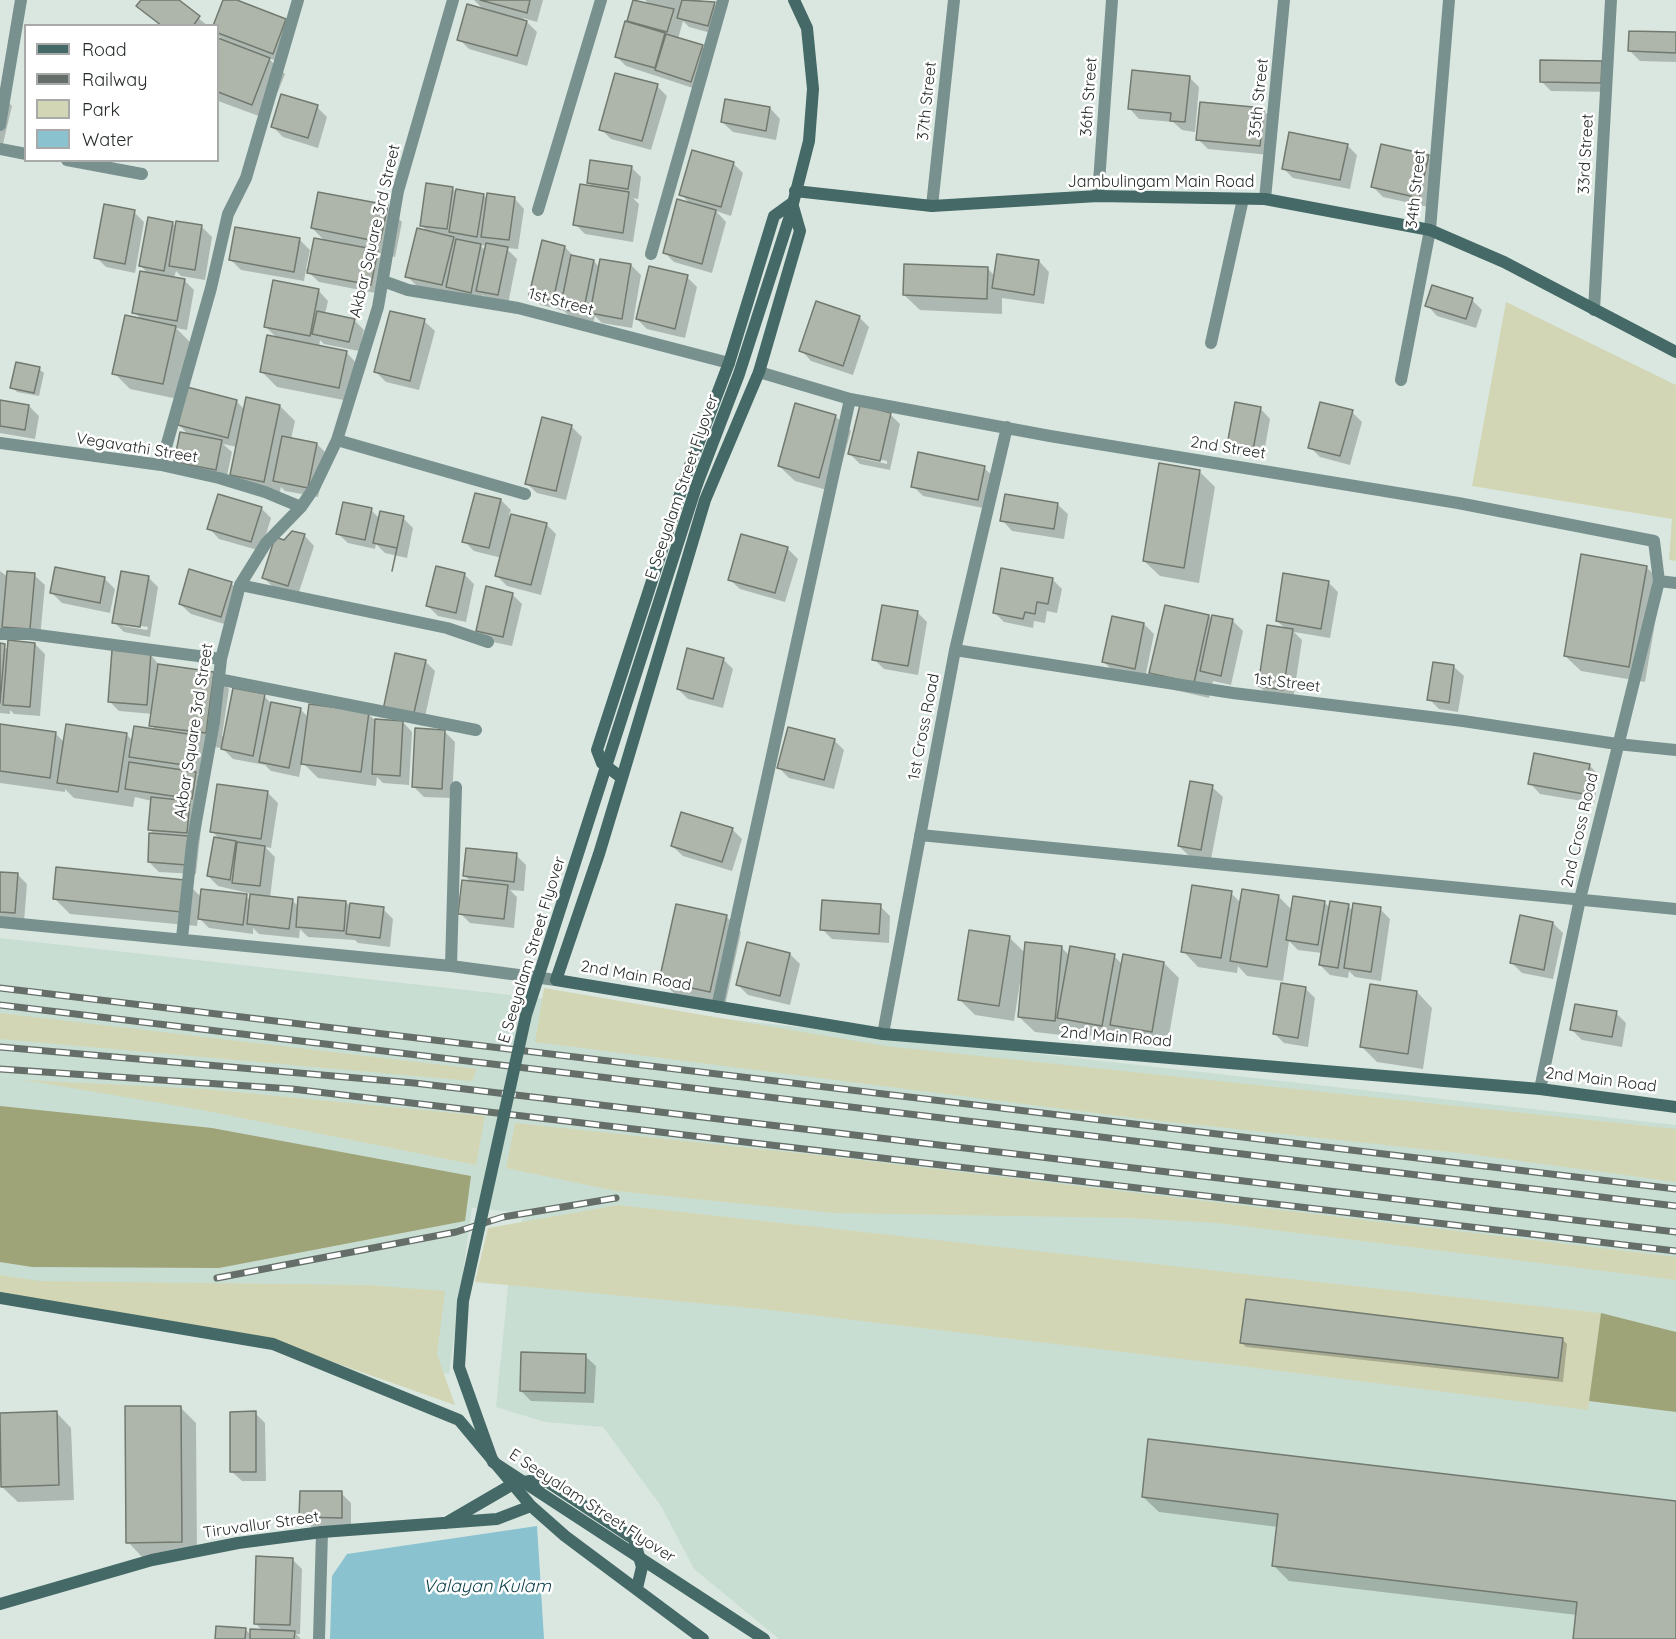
<!DOCTYPE html>
<html>
<head>
<meta charset="utf-8">
<style>
	body { margin:0 }
	#map { position:relative; width:1676px; height:1639px; overflow:hidden; background:#dae7e0; font-family:Quicksand,sans-serif }
	canvas { display:block }
	.legend { position:absolute; left:24px; top:24px; width:195px; height:138px; box-sizing:border-box; background:#fff; border:2px solid #a8aaa9; margin:0; padding:8px 10px; list-style:none; font-size:18px; color:#252b28 }
	.legend li { display:flex; align-items:center; gap:12px; height:30px }
	.legend b { width:30px; border:2px solid #a8aaa9 }
</style>
</head>
<body>
<div id="map">
<canvas width="1676" height="1639"></canvas>
<ul class="legend">
<li><b style="height:8px;background:#456966"></b>Road</li>
<li><b style="height:8px;background:#656e69"></b>Railway</li>
<li><b style="height:16px;background:#d2d6b5"></b>Park</li>
<li><b style="height:16px;background:#8bc2d0"></b>Water</li>
</ul>
</div>
<script>
const c = document.querySelector('canvas').getContext('2d');
c.lineJoin = 'round';
function fillPath(path, color) { c.fillStyle = color; c.fill(path, 'evenodd'); }
const poly = rows => new Path2D(rows.map(r => 'M' + r).join(''));
function trace(path, color, width, dash) { c.strokeStyle = color; c.lineWidth = width; c.lineCap = dash ? 'butt' : 'round'; c.setLineDash(dash || []); c.stroke(path); }
function label(font, color, halo, rows, align = 'center') {
  c.font = font + ' Quicksand,sans-serif'; c.lineWidth = 5; c.setLineDash([]); c.textBaseline = 'middle'; c.strokeStyle = halo; c.fillStyle = color; for (const [text, x, y, turn = 0] of rows) {
    c.save(); c.translate(x, y); c.rotate((+turn || 0) * Math.PI / 180); c.textAlign = isNaN(turn) ? turn : align; if (halo) c.strokeText(text, 0, 0); c.fillText(text, 0, 0); c.restore();
  }
}
fillPath(poly([
	[0,938,1676,1125,1676,1639,779,1639,694,1569,661,1506,603,1427,545,1422,496,1407,510,1267,524,1213,472,1208,449,1374,0,1289]
]), '#c9ded3');
fillPath(poly([
	[1506,302,1676,385,1676,561,1669,560,1672,519,1472,486],
	[544,988,885,1046,1676,1129,1676,1182,1469,1154,1143,1119,535,1042],
	[0,1013,477,1069,472,1081,0,1039],
	[24,1080,205,1089,485,1116,476,1165,202,1110],
	[515,1123,826,1156,1676,1257,1676,1280,1217,1223,1130,1218,834,1213,616,1191,506,1168],
	[618,1205,1601,1313,1588,1410,1241,1366,761,1309,475,1282,488,1228],
	[0,1275,40,1281,368,1285,445,1291,437,1354,455,1405,273,1341,0,1293]
]), '#d2d6b5');
fillPath(poly([
	[0,1106,212,1128,471,1176,465,1221,219,1268,32,1267,0,1262],
	[1601,1313,1676,1332,1676,1412,1589,1401]
]), '#9fa378');
fillPath(poly([
	[537,1526,544,1639,330,1639,332,1576,347,1554]
]), '#8bc2d0');
fillPath(poly([
	[143,0,176,0,208,26,161,26,138,6],
	[225,0,232,0,285,20,295,30,283,63,268,58,285,74,267,119,218,101,218,39,224,42,218,35,218,26],
	[474,0,543,0,537,22,523,18,537,32,527,66,469,49,459,39,484,10],
	[635,0,648,3,645,0,700,0,714,4,724,14,718,35,689,27,683,21,678,39,702,47,712,57,702,91,626,66,616,56,634,25,629,20],
	[1676,34,1676,62,1640,61,1630,51],
	[1601,63,1611,92,1551,91,1541,81],
	[1189,77,1199,87,1195,132,1182,130,1173,122,1139,119,1129,108],
	[657,86,667,96,651,150,611,139,601,129],
	[0,94,12,106,2,148,0,148],
	[317,107,327,117,318,148,283,137,273,127],
	[770,108,780,119,776,140,733,132,722,122],
	[1263,110,1273,120,1270,155,1208,149,1198,139],
	[1347,145,1357,155,1350,189,1293,178,1283,168],
	[1428,157,1438,167,1428,207,1383,197,1373,187],
	[733,163,743,173,731,216,716,211,726,222,712,273,674,262,664,252,691,205,681,194],
	[631,167,641,177,638,199,633,198,639,204,633,242,585,234,575,224,594,188,588,182],
	[452,188,457,193,483,195,488,200,514,198,524,209,518,249,506,248,517,259,508,304,488,300,483,295,481,302,417,286,407,276,429,233,421,225],
	[480,245,487,246,486,251],
	[387,207,402,222,395,257,379,253,387,262,381,294,319,282,306,270,304,281,241,270,231,260,300,240,310,250,306,269,309,270,326,242,312,228],
	[134,212,144,222,135,273,106,267,96,257],
	[173,224,177,228,202,227,212,237,205,280,181,276,176,271,174,278,184,280,194,290,187,330,176,328,191,343,178,399,130,389,114,373,142,320,134,312,148,274,141,266],
	[565,247,575,258,594,261,600,268,631,265,641,275,632,328,602,323,595,316,593,323,571,318,563,310,541,305,531,295],
	[1039,261,1049,272,1044,304,1002,298,1002,314,920,310,904,295,988,269,995,276],
	[687,277,697,287,685,338,647,329,637,319],
	[318,290,328,301,325,314,354,320,364,330,359,351,324,344,320,340,319,347,346,352,361,368,354,402,277,387,262,372,278,339,265,326],
	[1472,300,1482,310,1476,328,1437,316,1427,305],
	[859,317,869,327,853,375,811,361,801,350],
	[424,321,435,331,419,390,386,382,376,372],
	[39,369,44,373,39,396,17,392,12,387],
	[0,401,29,406,39,416,35,439,0,433],
	[237,402,245,410,280,406,295,421,291,439,317,444,327,454,318,497,285,491,281,487,279,496,247,490,231,474,237,447,223,444,232,452,226,480,175,461,190,436,179,425],
	[1260,408,1270,419,1263,459,1239,455,1229,445],
	[1352,412,1362,422,1350,465,1320,457,1310,447],
	[890,414,900,424,890,470,860,464,850,454],
	[860,455,887,461,887,464,860,458],
	[835,416,851,431,834,492,795,481,779,466],
	[543,419,572,427,582,437,566,500,537,493,526,483],
	[984,468,995,478,988,509,923,496,913,486],
	[1199,471,1215,487,1199,583,1160,576,1144,561],
	[501,500,511,510,509,515,546,524,556,534,541,595,507,586,497,576,502,558,474,551,464,541],
	[1057,504,1068,514,1064,539,1012,531,1002,520],
	[261,508,271,518,261,551,219,539,209,528],
	[371,510,380,519,403,518,413,528,407,558,385,553,376,544,375,549,348,543,337,533],
	[304,535,314,546,298,595,274,588,264,578,285,542],
	[742,536,788,549,798,559,785,602,740,589,729,579],
	[1646,567,1662,582,1645,682,1581,671,1565,656],
	[0,571,8,577,34,575,45,585,40,638,0,637],
	[464,574,474,584,466,622,438,616,428,606],
	[148,577,158,587,150,637,124,632,114,622],
	[123,623,148,627,147,630,123,626],
	[105,579,115,589,110,613,62,603,52,593],
	[1052,579,1062,589,1057,613,1047,611,1045,623,1034,621,1033,628,1004,622,994,612],
	[1328,582,1338,592,1330,638,1294,632,1302,640,1293,700,1269,696,1259,686,1286,629,1277,621],
	[231,583,241,593,231,626,191,614,180,604],
	[512,594,522,604,512,646,488,641,478,631],
	[917,612,927,622,918,675,884,669,874,659],
	[1209,616,1213,620,1214,616,1233,621,1243,631,1231,685,1213,681,1209,698,1166,688,1151,673],
	[1144,624,1154,634,1145,678,1114,672,1104,662],
	[35,644,45,654,40,716,14,714,10,710,10,714,0,713,0,645,9,650],
	[150,654,160,666,214,673,229,689,222,736,225,737,264,696,272,704,300,709,309,718,368,714,375,720,396,722,384,710,425,661,435,671,423,726,402,721,412,732,409,785,383,783,377,777,376,786,318,778,302,762,299,777,271,771,265,765,233,759,222,748,205,746,201,775,197,774,206,783,196,874,159,872,149,862,155,835,149,829,152,801,135,797,133,807,74,798,65,789,65,792,0,783,0,725,55,733,65,743,126,734,133,741,157,731,151,725,153,714,119,711,109,701],
	[723,659,733,669,723,708,688,699,678,689],
	[1453,666,1464,676,1458,712,1439,709,1429,699],
	[445,732,455,742,452,798,424,797,413,786],
	[834,740,844,750,834,789,789,778,779,768],
	[1589,765,1599,775,1594,803,1540,794,1530,783],
	[1212,787,1223,797,1211,859,1189,856,1179,846],
	[268,793,278,803,271,848,265,847,275,857,270,898,292,900,299,907,346,902,351,907,383,909,393,919,390,947,358,943,355,940,308,937,300,929,299,938,259,934,253,928,253,934,209,928,198,917,197,926,70,914,54,898,185,881,202,898,246,896,251,901,252,894,218,886,208,876,220,840,212,831],
	[732,829,742,839,732,871,683,856,672,846],
	[516,855,526,865,524,891,510,890,517,897,514,928,470,923,460,913,472,883,465,876],
	[0,873,17,874,27,884,24,922,0,921],
	[1231,893,1241,903,1278,896,1292,910,1324,902,1330,908,1348,906,1353,911,1380,909,1390,919,1381,981,1355,977,1349,971,1348,978,1330,975,1320,965,1322,953,1298,950,1289,941,1283,981,1247,976,1238,966,1237,973,1198,967,1183,951],
	[880,906,890,916,889,943,832,939,822,929],
	[726,916,741,932,725,1006,677,996,661,981],
	[1553,923,1563,933,1553,979,1522,973,1512,963],
	[1009,937,1026,954,1062,948,1070,956,1114,956,1122,964,1164,963,1179,978,1167,1047,1128,1040,1119,1031,1117,1040,1074,1033,1070,1029,1070,1036,1035,1032,1019,1017,1023,984,1020,983,1014,1021,975,1015,959,999],
	[790,954,800,964,790,1005,748,995,738,985],
	[1305,988,1315,998,1308,1047,1284,1043,1274,1033],
	[1417,992,1432,1008,1423,1069,1377,1062,1361,1046],
	[1616,1013,1626,1023,1622,1047,1582,1040,1572,1030],
	[1562,1339,1567,1344,1563,1382,1246,1347,1242,1343],
	[585,1356,596,1366,594,1403,531,1401,521,1391],
	[180,1407,196,1423,197,1557,143,1558,128,1542],
	[56,1412,71,1428,74,1500,18,1502,2,1487,0,1414],
	[255,1413,265,1423,266,1481,242,1481,231,1471],
	[341,1493,351,1503,351,1527,311,1527,301,1517],
	[1143,1497,1676,1503,1676,1639,1574,1639,1577,1615,1289,1581,1274,1566,1278,1527,1159,1512],
	[292,1559,302,1569,300,1634,296,1634,301,1639,217,1639,245,1629,251,1635,263,1631,255,1623]
]), '#0003');
const building = poly([
	[141,0,179,0,200,16,193,26,162,26,136,6,141,0],
	[223,0,237,0,286,19,273,54,218,33,218,26,213,26,223,0],
	[480,0,530,0,527,13,480,0],
	[633,0,674,9,667,32,627,21,633,0],
	[682,0,715,2,708,26,677,18,682,0],
	[467,4,527,21,517,56,457,40,467,4],
	[625,21,665,33,655,68,615,57,625,21],
	[1629,31,1676,32,1676,53,1628,51,1629,31],
	[666,34,703,45,691,82,655,70,666,34],
	[218,38,270,58,252,105,218,92,218,38],
	[1540,60,1602,61,1601,83,1540,82,1540,60],
	[1132,70,1190,76,1185,122,1170,121,1171,113,1128,109,1132,70],
	[615,73,658,84,642,141,599,130,615,73],
	[281,94,318,105,308,138,271,127,281,94],
	[725,99,770,107,766,131,721,122,725,99],
	[1200,102,1264,108,1260,146,1196,140,1200,102],
	[1289,132,1348,144,1340,180,1282,169,1289,132],
	[1381,144,1429,155,1419,198,1371,187,1381,144],
	[692,150,734,162,721,207,679,195,692,150],
	[590,160,632,166,628,189,587,183,590,160],
	[426,183,453,187,447,229,420,226,426,183],
	[580,184,629,192,623,233,573,225,580,184],
	[456,189,484,194,477,237,449,232,456,189],
	[318,192,388,205,380,242,311,228,318,192],
	[487,193,515,197,509,240,481,237,487,193],
	[677,199,716,210,702,264,663,253,677,199],
	[104,204,135,210,125,264,94,258,104,204],
	[148,217,173,222,164,271,139,266,148,217],
	[176,221,202,225,195,270,169,266,176,221],
	[235,227,300,238,294,272,229,260,235,227],
	[417,228,454,237,442,285,405,277,417,228],
	[314,238,378,250,371,285,307,273,314,238],
	[456,239,481,244,471,293,446,287,456,239],
	[542,240,565,246,553,301,529,295,542,240],
	[486,243,508,247,498,295,476,291,486,243],
	[997,254,1039,260,1034,295,992,288,997,254],
	[571,255,594,260,583,313,560,309,571,255],
	[600,259,631,264,622,319,590,313,600,259],
	[904,264,988,267,987,299,903,295,904,264],
	[649,266,688,275,675,329,636,319,649,266],
	[140,271,185,279,177,321,132,313,140,271],
	[273,280,319,289,310,336,264,327,273,280],
	[1432,285,1473,298,1466,319,1425,306,1432,285],
	[816,301,860,316,843,366,799,351,816,301],
	[317,311,355,319,349,342,312,334,317,311],
	[390,311,425,319,410,381,374,372,390,311],
	[125,315,176,326,163,384,112,374,125,315],
	[267,335,347,351,339,388,260,372,267,335],
	[16,362,40,367,34,393,10,388,16,362],
	[187,387,237,400,228,438,178,425,187,387],
	[246,397,280,405,264,482,230,475,246,397],
	[0,400,29,405,25,430,0,426,0,400],
	[1235,402,1261,407,1253,450,1227,445,1235,402],
	[1320,402,1353,410,1340,456,1308,448,1320,402],
	[795,403,836,415,819,478,778,466,795,403],
	[860,405,891,413,880,461,848,454,860,405],
	[542,417,572,425,556,491,525,484,542,417],
	[180,432,222,440,216,470,174,462,180,432],
	[282,436,317,443,308,488,273,481,282,436],
	[918,452,985,466,978,500,911,487,918,452],
	[1159,463,1200,470,1184,568,1143,561,1159,463],
	[475,493,501,499,489,548,462,542,475,493],
	[218,494,262,507,251,542,207,529,218,494],
	[1005,494,1058,503,1054,529,1000,521,1005,494],
	[343,502,372,508,365,540,336,534,343,502],
	[380,511,404,516,392,571,397,548,373,543,380,511],
	[511,514,547,523,531,585,495,576,511,514],
	[292,531,305,534,288,586,262,578,275,537,284,540,292,531],
	[741,534,788,547,775,593,728,580,741,534],
	[1581,554,1647,566,1629,667,1564,656,1581,554],
	[436,566,465,573,456,613,426,606,436,566],
	[55,567,105,577,100,603,50,593,55,567],
	[1001,568,1053,578,1048,604,1037,602,1035,614,1025,612,1023,619,993,613,1001,568],
	[189,569,232,582,221,617,179,604,189,569],
	[7,571,35,573,30,629,2,627,7,571],
	[121,571,149,576,140,627,112,623,121,571],
	[1283,573,1329,581,1321,629,1276,621,1283,573],
	[486,586,513,593,503,637,476,631,486,586],
	[882,605,918,611,908,666,872,660,882,605],
	[1165,605,1209,615,1194,683,1149,673,1165,605],
	[1212,615,1233,619,1221,676,1200,671,1212,615],
	[1112,616,1144,623,1135,669,1102,662,1112,616],
	[1267,625,1293,629,1283,690,1258,686,1267,625],
	[8,640,35,643,30,707,3,705,8,640],
	[0,643,5,644,0,703,0,643],
	[687,648,724,658,713,699,677,689,687,648],
	[112,650,151,652,147,705,108,702,112,650],
	[395,653,426,660,413,717,383,710,395,653],
	[1433,662,1454,665,1449,703,1427,700,1433,662],
	[158,664,214,672,206,733,149,726,158,664],
	[233,688,265,694,253,756,221,749,233,688],
	[271,702,301,708,289,768,259,762,271,702],
	[309,704,369,712,361,772,301,764,309,704],
	[375,719,403,721,400,776,372,774,375,719],
	[0,724,56,732,50,778,0,771,0,724],
	[66,724,127,733,118,792,57,783,66,724],
	[134,726,195,735,191,766,129,757,134,726],
	[788,727,835,739,824,780,777,768,788,727],
	[415,728,445,730,442,789,412,787,415,728],
	[1534,753,1590,764,1584,794,1528,784,1534,753],
	[129,762,196,772,192,799,125,789,129,762],
	[1190,781,1213,785,1201,850,1178,846,1190,781],
	[217,784,268,791,261,839,210,832,217,784],
	[151,797,190,801,187,833,148,830,151,797],
	[681,812,733,828,722,862,671,846,681,812],
	[149,833,188,836,187,865,148,862,149,833],
	[214,837,236,841,230,880,207,876,214,837],
	[237,842,265,846,260,886,232,883,237,842],
	[466,848,517,853,514,882,463,876,466,848],
	[56,867,185,880,182,912,53,899,56,867],
	[0,872,18,873,15,913,0,912,0,872],
	[462,880,508,885,504,919,458,914,462,880],
	[1192,885,1232,891,1221,958,1181,952,1192,885],
	[201,889,247,894,243,925,198,919,201,889],
	[1242,889,1279,895,1267,967,1230,961,1242,889],
	[250,894,293,899,289,929,247,924,250,894],
	[1293,896,1325,901,1318,945,1286,940,1293,896],
	[298,897,346,901,344,931,296,927,298,897],
	[822,900,881,904,879,934,820,930,822,900],
	[1330,901,1349,904,1338,968,1319,965,1330,901],
	[350,903,384,907,380,938,346,934,350,903],
	[1353,903,1381,907,1371,972,1344,968,1353,903],
	[676,904,727,915,710,992,659,981,676,904],
	[1520,915,1553,922,1544,970,1510,963,1520,915],
	[969,930,1010,936,999,1006,958,1000,969,930],
	[747,942,790,953,780,996,736,985,747,942],
	[1025,942,1062,946,1055,1021,1018,1017,1025,942],
	[1070,946,1115,954,1102,1026,1057,1018,1070,946],
	[1123,954,1164,962,1152,1032,1110,1025,1123,954],
	[1281,983,1306,987,1298,1038,1273,1034,1281,983],
	[1370,984,1417,991,1408,1054,1360,1047,1370,984],
	[1575,1004,1617,1011,1612,1037,1570,1030,1575,1004],
	[1246,1299,1563,1338,1558,1378,1240,1343,1246,1299],
	[521,1352,586,1354,585,1393,520,1391,521,1352],
	[125,1406,181,1406,182,1542,126,1543,125,1406],
	[57,1411,59,1485,1,1487,0,1413,57,1411],
	[256,1411,256,1472,230,1472,230,1412,256,1411],
	[1148,1439,1676,1501,1676,1639,1573,1639,1577,1602,1272,1566,1278,1514,1142,1497,1148,1439],
	[300,1491,342,1491,342,1518,299,1517,300,1491],
	[256,1556,293,1558,290,1625,254,1624,256,1556],
	[216,1626,246,1628,245,1639,215,1639,216,1626],
	[250,1629,295,1631,294,1639,250,1639,250,1629]
]);
fillPath(building, '#aeb6ac');
trace(building, '#72796f', 1.5);
trace(poly([
	[0,125,21,0],
	[0,149,26,154],
	[67,160,142,174],
	[1098,196,1112,0],
	[1265,199,1284,0],
	[932,206,954,0],
	[538,210,601,0],
	[651,254,723,0],
	[383,281,408,290,518,308,729,363],
	[1594,310,1611,0],
	[1211,343,1243,199],
	[759,372,850,399,1050,436,1458,503,1654,541,1659,581,1580,899,1540,1089],
	[1401,380,1430,230,1449,0],
	[337,440,525,494],
	[0,443,161,465,219,478,265,492,301,507],
	[161,465,211,288,228,214,246,178,298,0],
	[1659,581,1676,583],
	[240,585,447,628,488,642],
	[0,634,30,634,221,659],
	[955,650,1233,693,1463,721,1617,744,1676,750],
	[218,679,476,730],
	[920,835,1676,909],
	[0,922,451,966,556,980],
	[182,938,192,844,214,722,221,659,240,585,266,543,301,507,314,488,337,440,378,307,398,191,453,0],
	[451,966,456,787],
	[717,1007,850,399],
	[883,1034,955,650,1007,427],
	[319,1639,322,1532]
]), '#79918e', 12);
trace(poly([
	[795,191,932,206,1098,196,1265,199,1430,230,1504,262,1676,352],
	[697,484,739,374,789,219,809,141,813,89,807,28,794,0],
	[622,778,602,763,597,750,686,476,729,363,774,216,792,203,800,231,759,372,705,500,622,778,599,854,556,980,883,1034,1540,1089,1676,1107],
	[0,1298,273,1344,459,1420,531,1506,565,1536,703,1639],
	[446,1523,513,1484,530,1481,548,1482,634,1539,642,1567,637,1588],
	[0,1604,152,1560,238,1543,322,1532,497,1519,531,1506]
]), '#456966', 12);
const rail = poly([
	[0,988,1676,1189],
	[0,1005,1676,1206],
	[0,1047,414,1083,1676,1232],
	[0,1069,292,1089,1676,1251],
	[217,1278,456,1232,503,1217,616,1198]
]);
trace(rail, '#656e69', 7);
trace(rail, '#fff', 4.5, [14]);
trace(poly([
	[697,484,526,1015,463,1301,459,1367,493,1462,764,1639]
]), '#456966', 12);
label('16px', '#252b28', '#fff', [
	["36th Street",1089,97,-86],
	["35th Street",1259,98,-84],
	["37th Street",927,101,-84],
	["33rd Street",1586,154,-87],
	["Jambulingam Main Road",1161,182],
	["34th Street",1416,189,-84],
	["Akbar Square 3rd Street",375,231,-77],
	["1st Street",561,302,15],
	["Vegavathi Street",137,448,9],
	["2nd Street",1228,448,9],
	["E Seeyalam Street Flyover",682,487,-71],
	["1st Street",1287,683,7],
	["1st Cross Road",924,727,-79],
	["Akbar Square 3rd Street",194,731,-81],
	["2nd Cross Road",1580,830,-77],
	["E Seeyalam Street Flyover",532,950,-73],
	["2nd Main Road",636,976,10],
	["2nd Main Road",1116,1037,5],
	["2nd Main Road",1601,1080,7],
	["E Seeyalam Street Flyover",592,1506,33],
	["Tiruvallur Street",261,1525,-8]
]);
label('italic 18px', '#0c3f4a', '#fff', [
	["Valayan Kulam",487,1587]
]);
</script>
</body>
</html>
